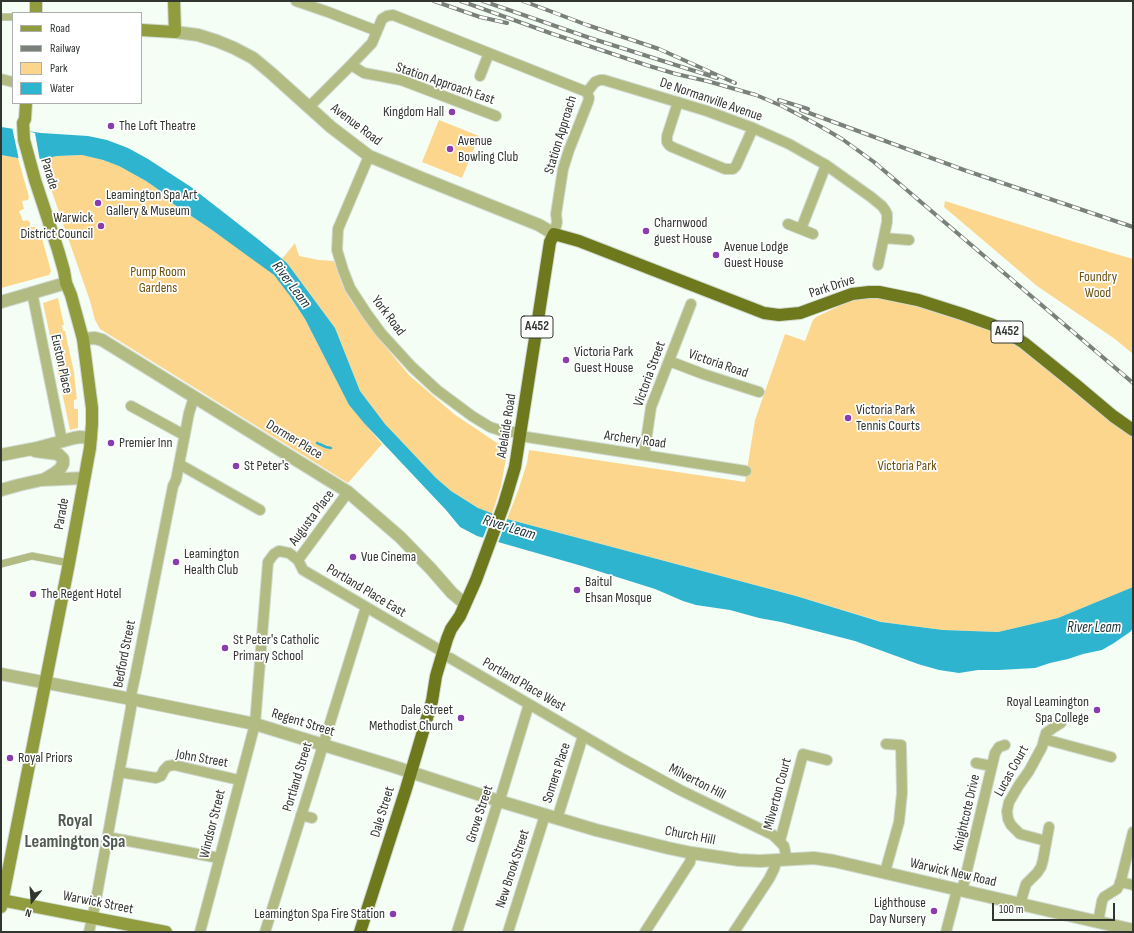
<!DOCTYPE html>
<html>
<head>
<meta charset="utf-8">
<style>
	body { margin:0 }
	#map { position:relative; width:1134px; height:933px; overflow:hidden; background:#f4fef5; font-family:"Sofia Sans Condensed",sans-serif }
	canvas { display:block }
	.frame { position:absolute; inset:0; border:2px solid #313631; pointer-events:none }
	.legend { position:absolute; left:12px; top:12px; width:130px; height:92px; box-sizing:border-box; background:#fff; border:1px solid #adafad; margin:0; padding:5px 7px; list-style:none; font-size:12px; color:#313631 }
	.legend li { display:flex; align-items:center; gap:8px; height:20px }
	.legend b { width:20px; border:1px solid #adafad }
	.north { position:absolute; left:12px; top:881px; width:40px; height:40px; -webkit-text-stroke:3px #fff; paint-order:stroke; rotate:197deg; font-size:11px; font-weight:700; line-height:16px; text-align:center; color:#313631 }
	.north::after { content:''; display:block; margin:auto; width:14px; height:18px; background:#313631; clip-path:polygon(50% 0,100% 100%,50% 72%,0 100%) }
	.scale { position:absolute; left:992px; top:903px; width:123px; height:18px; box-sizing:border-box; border:2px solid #313631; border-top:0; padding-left:5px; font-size:12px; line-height:14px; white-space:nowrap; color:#313631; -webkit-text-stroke:3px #fff; paint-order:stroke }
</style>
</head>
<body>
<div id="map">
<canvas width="1134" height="933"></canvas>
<div class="frame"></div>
<ul class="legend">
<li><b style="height:5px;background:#909c3e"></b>Road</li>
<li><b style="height:5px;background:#7a817a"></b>Railway</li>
<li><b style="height:11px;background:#fdd68d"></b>Park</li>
<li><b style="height:11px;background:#2eb4cf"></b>Water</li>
</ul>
<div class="north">N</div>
<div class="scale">100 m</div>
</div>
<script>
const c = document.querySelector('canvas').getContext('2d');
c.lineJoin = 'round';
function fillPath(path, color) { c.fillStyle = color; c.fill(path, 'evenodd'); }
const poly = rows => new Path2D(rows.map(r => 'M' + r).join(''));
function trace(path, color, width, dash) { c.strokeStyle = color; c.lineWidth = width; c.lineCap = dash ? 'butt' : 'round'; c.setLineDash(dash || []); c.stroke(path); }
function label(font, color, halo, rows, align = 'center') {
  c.font = font + ' "Sofia Sans Condensed",sans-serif'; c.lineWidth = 3.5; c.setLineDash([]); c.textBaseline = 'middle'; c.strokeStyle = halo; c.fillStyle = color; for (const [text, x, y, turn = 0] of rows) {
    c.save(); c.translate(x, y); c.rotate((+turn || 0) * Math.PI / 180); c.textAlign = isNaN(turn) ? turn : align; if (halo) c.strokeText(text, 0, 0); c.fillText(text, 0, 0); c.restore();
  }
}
fillPath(poly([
	[439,120,479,136,462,178,422,162],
	[1,155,18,158,29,197,28,200,22,201,24,209,19,211,23,221,28,220,29,222,30,222,30,227,36,227,40,231,51,271,49,275,1,288],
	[82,155,103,160,119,166,146,181,159,190,172,203,212,230,262,265,274,275,284,287,305,319,349,405,382,444,348,483,100,329,95,320,90,301,45,172,44,159,57,156],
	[945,201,1072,241,1133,259,1133,354,1115,339,1037,286,944,207],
	[295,243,299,256,319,260,334,261,342,285,351,301,379,339,409,375,454,414,500,445,507,451,507,453,501,486,492,514,478,508,451,491,436,478,385,424,360,391,335,328,287,263,282,259],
	[58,298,64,325,62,325,63,331,65,331,74,372,76,392,77,399,74,400,74,409,78,409,78,428,70,430,43,303],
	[872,298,883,298,917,305,973,323,991,331,1024,350,1133,435,1133,587,1058,618,998,632,943,630,882,622,796,596,507,519,518,491,527,463,529,450,745,482,755,420,785,334,805,341,813,320,816,317,852,300]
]), '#fdd68d');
fillPath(poly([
	[1,127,41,133,88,136,107,140,128,148,148,159,191,187,259,240,287,263,335,328,360,391,385,424,436,478,451,491,478,508,507,519,796,596,881,622,943,630,998,632,1058,618,1133,587,1133,628,1130,632,1114,643,1102,650,1083,654,1068,659,1050,663,1035,668,999,670,978,670,959,673,939,670,918,664,855,641,781,622,759,618,730,610,696,605,683,601,655,589,582,566,477,536,460,527,446,510,364,423,349,405,305,319,290,296,274,275,212,230,172,203,159,190,146,181,119,166,103,160,82,155,57,156,44,159,18,158,1,155]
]), '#2eb4cf');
fillPath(poly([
	[12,127,35,133,40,161,19,160],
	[493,512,508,517,498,543,482,540]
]), '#f4fef5');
trace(poly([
	[317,443,326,447,331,448]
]), '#2eb4cf', 2.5);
const pedestrian = poly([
	[1,17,13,17],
	[1,564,32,556,69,563]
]);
const minor = poly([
	[296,1,328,12,377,31],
	[351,65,372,43,382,19,387,16,393,15,587,92],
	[480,76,489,53],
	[1,79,13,82],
	[587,92,595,82,600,80,604,80,707,111,753,128,789,144,826,165,871,197,882,206,885,210,887,214,887,222,878,265],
	[678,102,667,136,667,142,669,145,672,147,725,169,733,169,736,166,753,128],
	[309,107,351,65,364,73,401,80,496,116],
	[369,156,338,229,337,250,343,270,350,288,367,314,381,333,412,367,437,390,472,416,490,427,505,432,515,432,521,431],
	[788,224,813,234],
	[801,229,826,165],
	[554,234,557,222,556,214,563,169,569,150,588,102,589,98,587,92],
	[884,238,909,240],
	[32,292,62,441],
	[669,361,703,374,759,392],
	[131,406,184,435],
	[520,436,746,471],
	[644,455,651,407,691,304],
	[179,464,260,510],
	[298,560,348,492],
	[450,658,623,759,680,790,773,835,784,846,787,860],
	[1044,739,1111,757],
	[976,763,992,766],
	[119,772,156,778,161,776,164,770,168,766,174,765,239,780],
	[301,815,312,818],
	[557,819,583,736],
	[107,837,219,858],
	[780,841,803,754,827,760],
	[1046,841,1020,834,1011,825,1008,819,1007,811,1009,802,1012,797,1019,785,1029,771,1042,747,1046,733,1053,728,1061,723],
	[885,872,899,822,902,793,901,745,886,744],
	[1120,882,1133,885],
	[962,891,995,753,999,747,1005,745],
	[1020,904,1026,884,1037,873,1041,867,1043,860,1049,827],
	[1098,922,1102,901,1104,897,1117,889,1120,884,1133,832],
	[89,932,95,905,131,708,131,695,135,677,173,486,176,480,189,413,194,397],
	[200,932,255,724,268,562,274,554,279,551,289,553,298,560,303,570,443,652],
	[265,932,366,607],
	[457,932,496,808,501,796,529,704],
	[508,932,545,815],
	[645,932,690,862,692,853],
	[734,932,769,879,774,869,777,860],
	[946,932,957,890]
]);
const tertiary = poly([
	[175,32,198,35,217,41,234,48,253,58,271,73,331,127,369,156,419,177,539,225,554,234],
	[1,302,66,283],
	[83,339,95,338,102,340,348,492,400,537,431,569,452,593,465,604],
	[35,451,58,454,63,459,63,464,60,469,55,473,45,479],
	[1,455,37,448,74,438,80,437,91,438],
	[1,490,19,485,41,480,84,478],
	[1,674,131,699,255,724,392,766,499,801,596,830,668,848,692,853,739,860,760,861,814,858,834,861,1133,930]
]);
const secondary = poly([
	[36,13,36,1],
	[141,30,175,32,174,1],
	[1,900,166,932],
	[1,907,69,563,90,448,92,424,92,408,83,339,71,295,66,283,64,271,58,250,35,180,24,140,23,123,25,119,26,103]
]);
const trunk = poly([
	[360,932,406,789,432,701,436,676,447,639,451,629,460,616,476,580,504,504,515,467,550,242,554,234,579,241,764,313,779,315,800,313,852,294,869,292,879,292,918,300,962,314,993,325,1005,331,1024,343,1076,385,1113,416,1133,430]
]);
trace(pedestrian, '#d1dad2', 8);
trace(minor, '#d1dad2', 12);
trace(tertiary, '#d1dad2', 14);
trace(secondary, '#d1dad2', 14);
trace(trunk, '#d1dad2', 14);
trace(pedestrian, '#b2bc82', 7);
trace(minor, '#b2bc82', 10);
trace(tertiary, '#b2bc82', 12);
trace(secondary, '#909c3e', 12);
trace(trunk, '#6e781d', 12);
const rail = poly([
	[434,1,480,17,507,23],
	[461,1,550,33,646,65,676,74,707,81,756,95,782,106,818,125,842,139,874,162,1133,383],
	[483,1,590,38,717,78],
	[523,1,587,25,659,49,735,83],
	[779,100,808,109],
	[801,110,964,170,1133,227]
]);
trace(rail, '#7a817a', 4);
trace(rail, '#fff', 2.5, [8]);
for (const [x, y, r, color] of [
	[452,112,4,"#883cad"],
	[111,126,4,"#883cad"],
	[450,149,4,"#883cad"],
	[98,203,4,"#883cad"],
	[101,226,4,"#883cad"],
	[646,231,4,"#883cad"],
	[716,255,4,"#883cad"],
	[566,360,4,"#883cad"],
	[848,418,4,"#883cad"],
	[111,443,4,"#883cad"],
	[236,466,4,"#883cad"],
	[353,557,4,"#883cad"],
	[176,562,4,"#883cad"],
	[577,590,4,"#883cad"],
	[33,594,4,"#883cad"],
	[225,648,4,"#883cad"],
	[1097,710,4,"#883cad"],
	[461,718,4,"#883cad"],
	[10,758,4,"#883cad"],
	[934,911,4,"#883cad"],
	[393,914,4,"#883cad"]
]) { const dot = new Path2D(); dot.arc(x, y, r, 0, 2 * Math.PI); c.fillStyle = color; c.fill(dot); trace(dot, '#fff', 1.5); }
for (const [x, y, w] of [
	[537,327,32],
	[1007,332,32]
]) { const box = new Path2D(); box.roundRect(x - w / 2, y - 11, w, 22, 3); c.fillStyle = '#fff'; c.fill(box); trace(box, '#313631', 1); }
label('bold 13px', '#313631', null, [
	["A452",537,327],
	["A452",1007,332]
]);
label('14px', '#313631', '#fff', [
	["Station Approach East",445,84,19],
	["De Normanville Avenue",711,100,19],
	["Avenue Road",356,125,37],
	["Station Approach",561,135,-73],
	["Parade",49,174,73],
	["Park Drive",832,287,-18],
	["York Road",388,316,53],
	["Euston Place",61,364,78],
	["Victoria Road",718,364,19],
	["Victoria Street",650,374,-70],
	["Adelaide Road",507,426,-81],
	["Dormer Place",294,440,31],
	["Archery Road",635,440,8],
	["Parade",62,514,-80],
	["Augusta Place",312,518,-53],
	["Portland Place East",366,591,31],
	["Bedford Street",125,654,-79],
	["Portland Place West",524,685,30],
	["Regent Street",303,723,17],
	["John Street",202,759,10],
	["Lucas Court",1012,771,-61],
	["Somers Place",557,773,-72],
	["Portland Street",298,777,-73],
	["Milverton Hill",697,782,27],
	["Milverton Court",778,794,-75],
	["Dale Street",383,812,-73],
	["Knightcote Drive",967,813,-77],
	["Grove Street",480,814,-72],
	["Windsor Street",213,824,-76],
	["Church Hill",690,836,11],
	["New Brook Street",513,869,-72],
	["Warwick New Road",953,873,13],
	["Warwick Street",98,903,11]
]);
label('14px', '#313631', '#fff', [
	["Kingdom Hall",444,112,"right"],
	["The Loft Theatre",119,126],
	["Avenue",458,141],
	["Bowling Club",458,157],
	["Leamington Spa Art",106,195],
	["Gallery & Museum",106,211],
	["Warwick",93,218,"right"],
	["District Council",93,234,"right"],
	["Charnwood",654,223],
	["guest House",654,239],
	["Avenue Lodge",724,247],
	["Guest House",724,263],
	["Victoria Park",574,352],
	["Guest House",574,368],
	["Victoria Park",856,410],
	["Tennis Courts",856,426],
	["Premier Inn",119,443],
	["St Peter's",244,466],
	["Leamington",184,554],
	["Health Club",184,570],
	["Vue Cinema",361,557],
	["Baitul",585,582],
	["Ehsan Mosque",585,598],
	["The Regent Hotel",41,594],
	["St Peter's Catholic",233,640],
	["Primary School",233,656],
	["Royal Leamington",1089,702,"right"],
	["Spa College",1089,718,"right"],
	["Dale Street",453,710,"right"],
	["Methodist Church",453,726,"right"],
	["Royal Priors",18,758],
	["Lighthouse",926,903,"right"],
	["Day Nursery",926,919,"right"],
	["Leamington Spa Fire Station",385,914,"right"]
], 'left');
label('14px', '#6e510e', '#fff', [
	["Pump Room",158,272],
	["Gardens",158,288],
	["Foundry",1098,277],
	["Wood",1098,293],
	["Victoria Park",907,466]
]);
label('italic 15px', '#1a3035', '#fff', [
	["River Leam",291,285,53],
	["River Leam",509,528,17],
	["River Leam",1094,628]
]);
label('bold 18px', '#4f5a50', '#fff', [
	["Royal",75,821],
	["Leamington Spa",75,842]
]);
</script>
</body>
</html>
